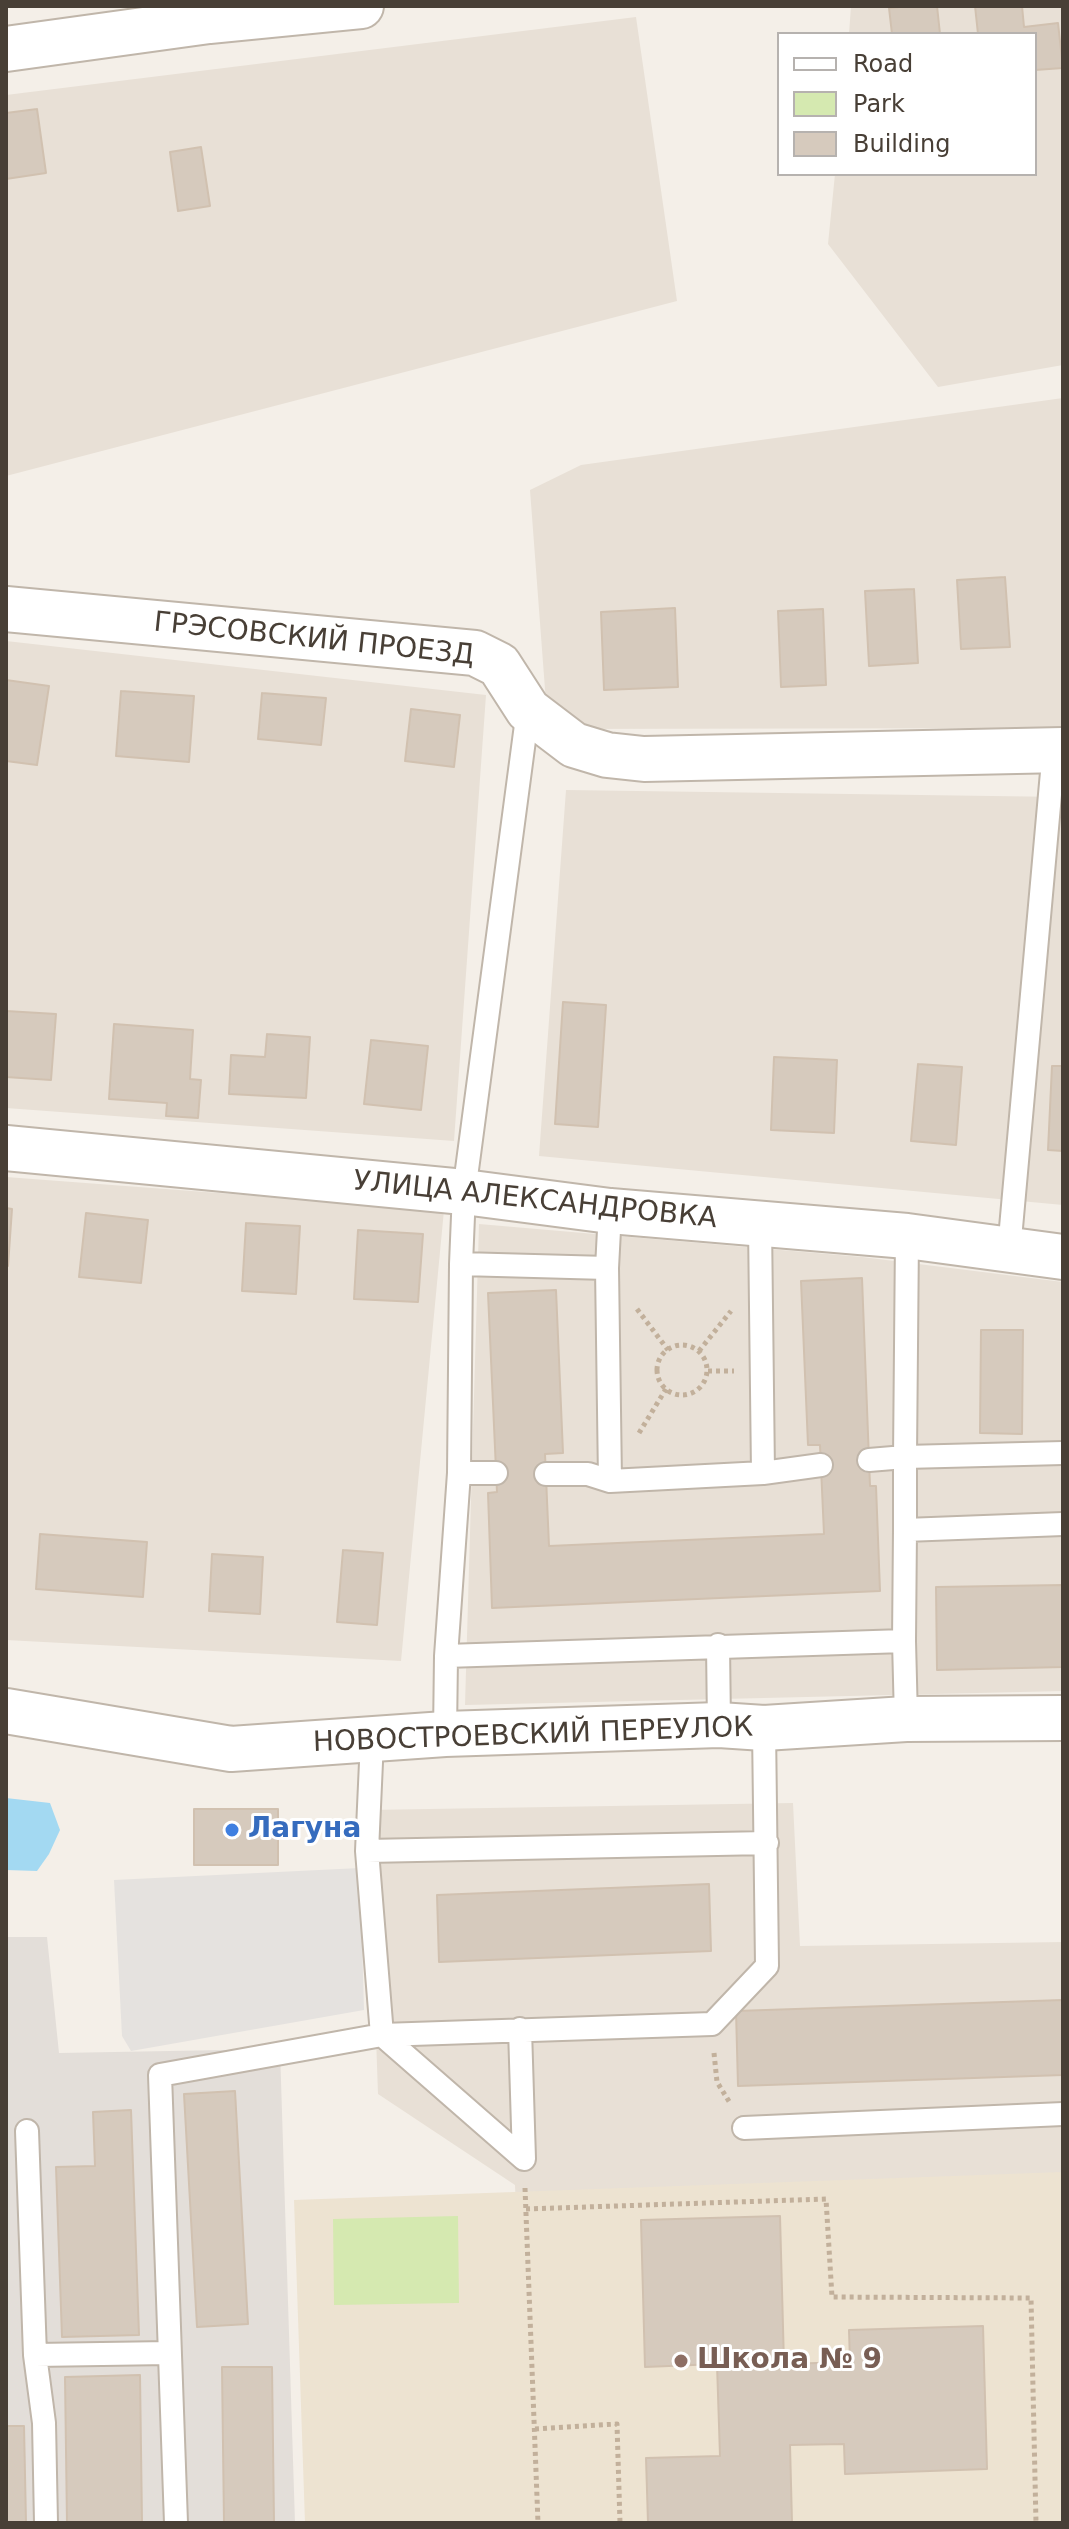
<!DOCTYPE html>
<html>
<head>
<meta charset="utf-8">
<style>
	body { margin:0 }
	#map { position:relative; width:1069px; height:2529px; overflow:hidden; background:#f4efe8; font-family:"DejaVu Sans",sans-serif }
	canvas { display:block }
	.frame { position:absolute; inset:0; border:8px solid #483f36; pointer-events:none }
	.legend { position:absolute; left:777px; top:32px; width:260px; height:144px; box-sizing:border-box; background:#fff; border:2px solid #b6b2af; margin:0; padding:10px 14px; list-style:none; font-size:24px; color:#483f36 }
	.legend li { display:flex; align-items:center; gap:16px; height:40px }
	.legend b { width:40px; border:2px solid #b6b2af }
</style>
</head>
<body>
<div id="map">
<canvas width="1069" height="2529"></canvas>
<div class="frame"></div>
<ul class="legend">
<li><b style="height:10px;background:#fff"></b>Road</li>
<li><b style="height:22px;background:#d5e9b0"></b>Park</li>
<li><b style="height:22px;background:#d6cabd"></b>Building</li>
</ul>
</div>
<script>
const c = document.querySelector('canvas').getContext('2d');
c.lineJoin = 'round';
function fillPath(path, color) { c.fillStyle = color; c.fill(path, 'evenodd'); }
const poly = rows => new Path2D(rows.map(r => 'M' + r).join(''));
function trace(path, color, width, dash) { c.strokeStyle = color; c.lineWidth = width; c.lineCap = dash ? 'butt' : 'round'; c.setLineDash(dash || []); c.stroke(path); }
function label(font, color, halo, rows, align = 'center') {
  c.font = font + ' "DejaVu Sans",sans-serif'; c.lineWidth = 6; c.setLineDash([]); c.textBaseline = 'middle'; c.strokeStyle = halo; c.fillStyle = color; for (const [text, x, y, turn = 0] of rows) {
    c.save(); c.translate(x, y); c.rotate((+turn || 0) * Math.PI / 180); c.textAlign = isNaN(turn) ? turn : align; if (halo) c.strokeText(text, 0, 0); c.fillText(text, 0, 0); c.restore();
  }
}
fillPath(poly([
	[851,6,1063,6,1063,365,938,387,828,244,835,174,1035,174,1035,34,849,34],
	[636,17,677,301,6,476,6,95],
	[1063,398,1063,728,548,729,530,490,581,465],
	[6,641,486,695,454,1141,6,1108],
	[566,790,1063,797,1063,1205,539,1156],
	[6,1177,444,1210,401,1661,6,1640],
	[479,1224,862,1257,1063,1282,1063,1691,465,1705],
	[793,1803,800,1946,1063,1942,1063,2523,527,2523,515,2185,378,2094,368,1810]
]), '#e8e0d6');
fillPath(poly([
	[6,1937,47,1937,59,2053,280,2049,295,2523,6,2523]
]), '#e3ded9');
fillPath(poly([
	[1063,2172,1063,2523,305,2523,294,2200]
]), '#ede3d1');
fillPath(poly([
	[458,2216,459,2303,334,2305,333,2219]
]), '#d5e9b0');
fillPath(poly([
	[360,1868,364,2010,131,2051,122,2036,114,1880]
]), '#e5e2df');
fillPath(poly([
	[6,1798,50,1803,60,1830,49,1854,37,1871,6,1870]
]), '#a3d9f2');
const building = poly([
	[910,6,937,6,940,34,892,34,889,8,910,6],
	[975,6,1022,6,1024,27,1058,23,1063,68,1035,70,1035,34,978,34,975,6],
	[37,109,46,173,6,179,6,113,37,109],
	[201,147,210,206,178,211,170,152,201,147],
	[1005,577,1010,647,961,649,957,580,1005,577],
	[914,589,918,663,869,666,865,591,914,589],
	[675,608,678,687,604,690,601,612,675,608],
	[823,609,826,685,781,687,778,611,823,609],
	[6,680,49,686,37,765,6,761,6,680],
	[121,691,194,696,189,762,116,756,121,691],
	[262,693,326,698,321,745,258,739,262,693],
	[411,709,460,715,454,767,405,761,411,709],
	[563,1002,606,1005,598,1127,555,1124,563,1002],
	[6,1011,56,1014,51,1080,6,1077,6,1011],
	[114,1024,193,1030,190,1079,201,1080,198,1118,166,1116,167,1103,109,1099,114,1024],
	[267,1034,310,1037,306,1098,229,1094,231,1055,265,1057,267,1034],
	[371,1040,428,1046,421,1110,364,1104,371,1040],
	[774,1057,837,1060,834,1133,771,1130,774,1057],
	[918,1064,962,1067,956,1145,911,1141,918,1064],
	[1052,1066,1063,1066,1063,1151,1048,1150,1052,1066],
	[6,1208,12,1209,8,1266,6,1266,6,1208],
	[86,1213,148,1220,141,1283,79,1277,86,1213],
	[246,1223,300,1226,296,1294,242,1291,246,1223],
	[358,1230,423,1234,418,1302,354,1299,358,1230],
	[862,1278,870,1486,876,1486,880,1591,492,1608,488,1493,497,1492,488,1293,556,1290,563,1453,545,1454,549,1546,824,1534,820,1445,808,1445,801,1281,862,1278],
	[981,1330,1023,1330,1022,1434,980,1433,981,1330],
	[40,1534,147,1542,143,1597,36,1589,40,1534],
	[343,1550,383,1553,377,1625,337,1622,343,1550],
	[212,1554,263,1557,260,1614,209,1611,212,1554],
	[1063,1585,1063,1667,937,1670,936,1587,1063,1585],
	[194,1809,278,1809,278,1865,194,1865,194,1809],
	[709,1884,711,1951,439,1962,437,1895,709,1884],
	[1063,2000,1063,2075,738,2086,736,2011,1063,2000],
	[235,2091,248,2324,197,2327,184,2094,235,2091],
	[131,2110,139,2335,62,2337,56,2167,95,2166,93,2112,131,2110],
	[780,2216,784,2364,850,2362,849,2330,983,2326,987,2469,845,2474,844,2444,790,2445,792,2523,648,2523,646,2458,720,2456,717,2364,645,2367,641,2220,780,2216],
	[222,2367,272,2367,274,2523,224,2523,222,2367],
	[140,2375,142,2523,67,2523,65,2377,140,2375],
	[6,2426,24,2426,26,2523,6,2523,6,2426]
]);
fillPath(building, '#d6cabd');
trace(building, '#d1c1b0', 2);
const lane = poly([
	[610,1211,607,1268,610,1481,763,1473,760,1224],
	[907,1236,905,1457,1063,1453],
	[1009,1250,1054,750],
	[461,1264,607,1268],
	[869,1460,905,1457,905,1530],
	[459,1473,496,1473],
	[763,1473,821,1465],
	[546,1474,588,1474,610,1481],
	[904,1641,906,1719],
	[718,1645,719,1725],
	[446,1656,904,1641,905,1530,1063,1524],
	[445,1734,446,1656,459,1473,461,1264,464,1192,528,710],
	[372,1740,367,1851,382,2035,524,2159],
	[367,1851,767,1843],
	[520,2029,524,2159],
	[744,2128,1063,2114],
	[27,2131,35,2355,44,2423,46,2523],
	[35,2355,169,2353],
	[176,2523,160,2075,382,2035,712,2024,767,1966,764,1728]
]);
const street = poly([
	[6,49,209,21,361,6],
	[6,609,475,653,499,665,528,710,574,745,607,755,644,759,1063,750],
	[6,1148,464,1192,610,1211,907,1236,1063,1257],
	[6,1711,231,1749,445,1734,719,1725,764,1728,906,1719,1063,1718]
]);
trace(lane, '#c0b6aa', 26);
trace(street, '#c0b6aa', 48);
trace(poly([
	[637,1309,668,1350],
	'657 1370a25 25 0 1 1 50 0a25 25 0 1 1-50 0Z',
	[699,1351,731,1311],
	[708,1371,734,1371],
	[639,1433,666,1389],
	[714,2053,717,2082,730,2103],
	[525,2188,538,2523],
	[526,2209,826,2199,832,2297,1031,2298,1036,2523],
	[535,2429,617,2424,620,2523]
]), '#c2b09b', 5, [4, 4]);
trace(lane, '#fff', 22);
trace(street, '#fff', 44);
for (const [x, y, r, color] of [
	[232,1830,8,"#3f7fe0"],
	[681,2361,8,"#8d6e63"]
]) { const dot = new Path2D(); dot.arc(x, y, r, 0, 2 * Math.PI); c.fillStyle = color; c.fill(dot); trace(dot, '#fff', 3); }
label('28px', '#483f36', '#fff', [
	["ГРЭСОВСКИЙ ПРОЕЗД",314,640,6],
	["УЛИЦА АЛЕКСАНДРОВКА",535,1201,6],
	["НОВОСТРОЕВСКИЙ ПЕРЕУЛОК",533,1736,-2]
]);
label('bold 28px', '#366cbe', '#fff', [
	["Лагуна",248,1830]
], 'left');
label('bold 28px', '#785e54', '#fff', [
	["Школа № 9",697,2361]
], 'left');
</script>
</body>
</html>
